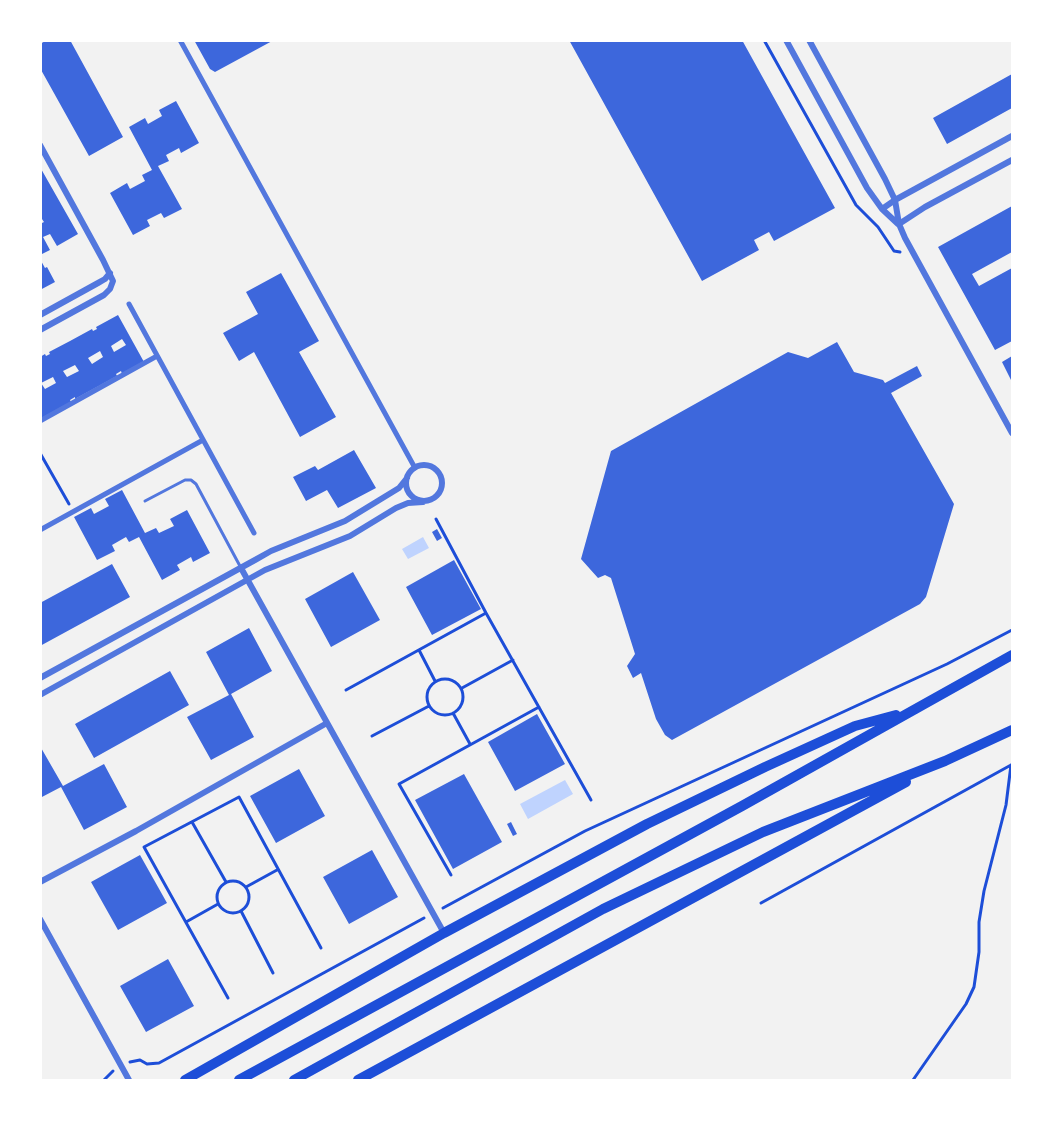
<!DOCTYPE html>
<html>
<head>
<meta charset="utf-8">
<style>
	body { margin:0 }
	#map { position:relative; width:1053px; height:1121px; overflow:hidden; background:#f2f2f2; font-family:Poppins,sans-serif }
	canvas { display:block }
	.frame { position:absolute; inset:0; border:42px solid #fff; pointer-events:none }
</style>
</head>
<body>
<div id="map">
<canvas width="1053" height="1121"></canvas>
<div class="frame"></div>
</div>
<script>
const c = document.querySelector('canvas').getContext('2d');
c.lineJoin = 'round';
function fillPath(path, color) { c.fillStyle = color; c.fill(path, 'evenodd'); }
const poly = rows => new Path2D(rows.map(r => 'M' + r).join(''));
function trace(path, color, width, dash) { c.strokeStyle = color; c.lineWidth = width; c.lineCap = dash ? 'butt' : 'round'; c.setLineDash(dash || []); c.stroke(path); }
fillPath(poly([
	[423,537,429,548,408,559,402,549],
	[565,780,573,794,528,819,520,804]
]), '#bfd3fe');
fillPath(poly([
	[47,40,70,40,123,137,89,156,40,68,40,44],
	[194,40,274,40,215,72,210,69],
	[569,40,742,40,835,208,774,241,769,232,754,240,759,250,702,281],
	[1012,74,1012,108,947,144,933,118],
	[176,101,199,143,181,153,179,148,166,155,169,161,158,166,182,209,164,218,161,213,147,220,150,226,133,235,110,193,127,183,130,189,145,181,142,175,152,170,129,127,145,118,148,124,162,116,159,110],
	[40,167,78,234,57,246,50,234,43,237,50,250,40,255,40,224,44,222,40,216],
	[1012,206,1012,252,972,274,979,286,1012,268,1012,341,995,350,938,247],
	[40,259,45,268,47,267,55,282,40,290],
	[281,273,319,341,299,352,336,417,300,437,254,352,239,361,223,333,258,314,246,292],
	[118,315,144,362,122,374,121,371,116,374,117,376,75,399,75,397,70,400,71,402,40,419,40,357,45,354,46,356,50,354,49,352,70,341,92,329,93,331,97,329,96,327],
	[122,339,126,345,114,352,111,346],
	[100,351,103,357,92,364,88,358],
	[75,365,79,371,67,377,63,371],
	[53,377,56,383,45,389,41,383],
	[837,342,854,372,883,380,885,383,917,366,922,376,891,393,954,504,926,597,920,604,672,740,665,735,656,719,641,673,633,678,627,666,635,654,611,578,605,575,598,578,581,559,611,451,788,352,808,358],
	[1012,356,1012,382,1002,362],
	[354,450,376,488,338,508,327,490,306,501,293,477,315,466,318,470],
	[122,490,145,533,156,528,159,533,174,526,170,519,187,510,210,553,193,562,191,557,177,565,180,570,162,580,139,537,129,542,126,537,112,545,115,551,97,560,74,517,91,508,94,514,109,506,105,499],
	[437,529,442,538,437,541,432,532],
	[454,560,481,609,432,635,406,587],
	[112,564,130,597,40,646,40,603],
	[353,572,380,620,331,647,305,599],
	[249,628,272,671,231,694,254,737,211,760,187,717,229,695,206,652],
	[170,671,189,705,94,758,75,724],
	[537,714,565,764,515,791,488,742],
	[40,746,63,786,104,764,127,807,84,830,61,787,40,798],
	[299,769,325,816,276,843,250,796],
	[464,774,502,842,453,869,415,800],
	[511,822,517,834,513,836,507,824],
	[372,850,398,897,349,924,323,877],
	[140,855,167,903,118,930,91,882],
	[168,959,194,1006,146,1032,120,986]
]), '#3d67dc');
trace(poly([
	[764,40,856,205,878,227,894,251,900,252],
	[40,453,69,504],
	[436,519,486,613],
	[419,650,435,681],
	'427 697a18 18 0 1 1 36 0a18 18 0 1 1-36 0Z',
	[462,688,513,660],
	[346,690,486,613,591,800],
	[453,713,470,744],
	[372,736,429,706],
	[192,822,226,882],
	[451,875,399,784,539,707],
	'217 897a16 16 0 1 1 32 0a16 16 0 1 1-32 0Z',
	[246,887,277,870],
	[761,903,1011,765],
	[443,908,585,831,947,664,1012,630],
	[241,911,273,973],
	[186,922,218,904],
	[228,998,144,847,239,797,321,948],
	[130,1062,140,1060,147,1064,159,1063,424,918],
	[104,1080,113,1071],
	[913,1080,966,1004,974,987,979,952,979,922,984,891,1006,805,1011,765]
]), '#1d4ed8', 3);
trace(poly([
	[145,501,185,480,191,480,196,484,241,568]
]), '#5277de', 3);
trace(poly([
	[180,40,415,468],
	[129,304,254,533],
	[40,421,157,356],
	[40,530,203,440]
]), '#5277de', 5);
trace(poly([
	[786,40,867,188,882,209,898,224],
	[809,40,885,179,895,200,899,224,905,238,1012,433],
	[40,145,103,260,113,281,110,289,104,295,40,330],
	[882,209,895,200,1012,136],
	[899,224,925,207,1012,160],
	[40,315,98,283,105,279,110,273],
	'406 483a18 18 0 1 1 36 0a18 18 0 1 1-36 0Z',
	[241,568,444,933],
	[40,678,255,560,271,551,345,521,399,488,407,478],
	[40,695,265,570,350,536,396,508,408,503,423,502],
	[40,882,136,831,327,723],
	[40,919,129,1080]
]), '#5277de', 6);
trace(poly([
	[185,1080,444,933,647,824,765,767,855,726,896,715],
	[239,1080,742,806,1012,655],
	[294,1080,603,909,763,832,945,761,1012,730],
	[358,1080,906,782]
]), '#1d4ed8', 10);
</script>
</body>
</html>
